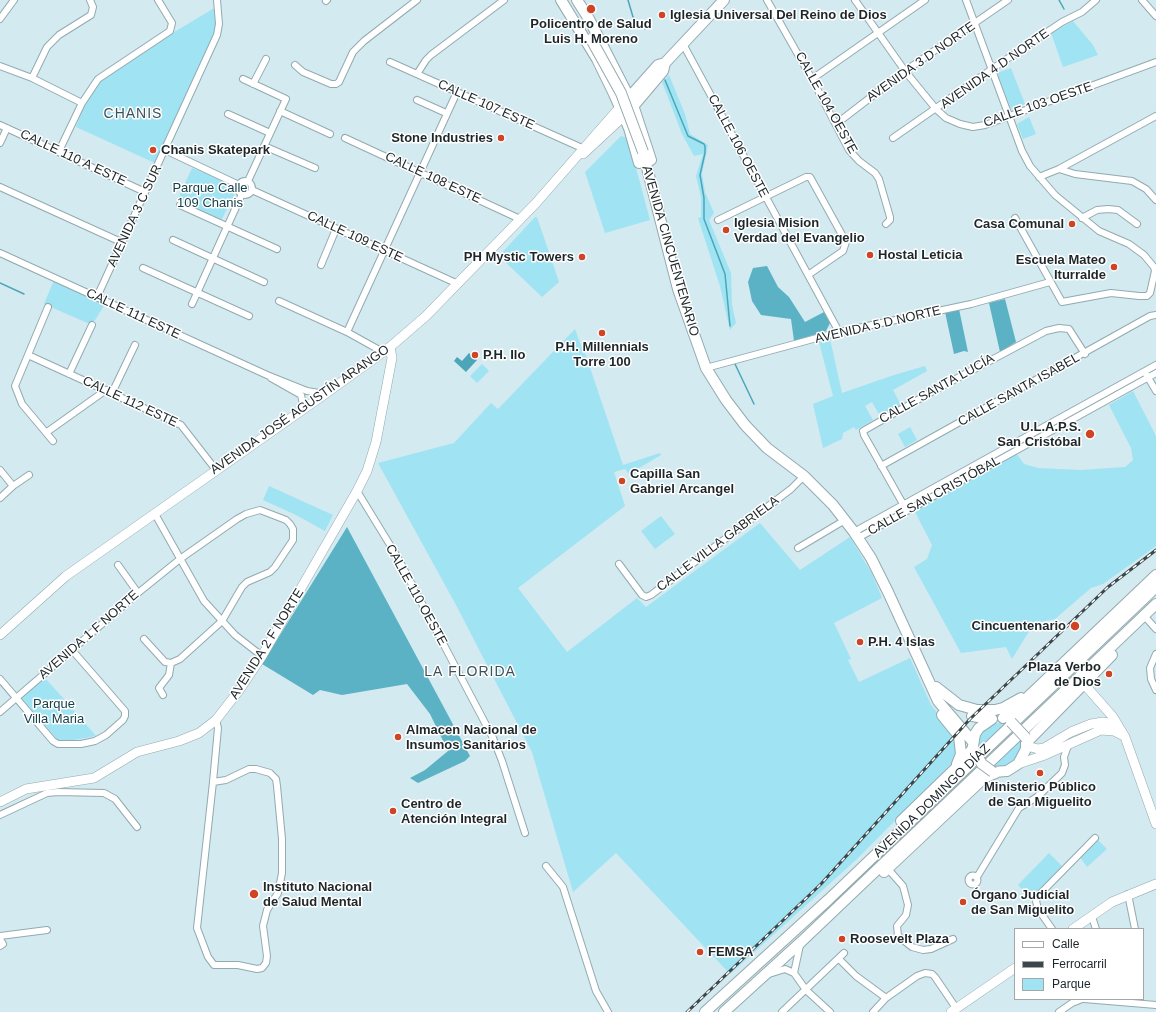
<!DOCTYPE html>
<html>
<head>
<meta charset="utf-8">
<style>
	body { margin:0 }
	#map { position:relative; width:1156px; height:1012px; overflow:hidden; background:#d2eaf0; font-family:Helvetica,sans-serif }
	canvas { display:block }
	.legend { position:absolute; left:1014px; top:928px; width:130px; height:72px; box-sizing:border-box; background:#fff; border:1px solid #a5a8a9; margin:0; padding:5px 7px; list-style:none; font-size:12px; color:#1d2629 }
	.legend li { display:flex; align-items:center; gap:8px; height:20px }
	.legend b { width:20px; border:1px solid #a5a8a9 }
</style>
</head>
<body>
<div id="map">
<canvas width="1156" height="1012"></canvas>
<ul class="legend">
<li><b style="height:5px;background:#fff"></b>Calle</li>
<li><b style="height:5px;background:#3b474b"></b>Ferrocarril</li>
<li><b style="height:11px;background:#a0e3f3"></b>Parque</li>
</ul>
</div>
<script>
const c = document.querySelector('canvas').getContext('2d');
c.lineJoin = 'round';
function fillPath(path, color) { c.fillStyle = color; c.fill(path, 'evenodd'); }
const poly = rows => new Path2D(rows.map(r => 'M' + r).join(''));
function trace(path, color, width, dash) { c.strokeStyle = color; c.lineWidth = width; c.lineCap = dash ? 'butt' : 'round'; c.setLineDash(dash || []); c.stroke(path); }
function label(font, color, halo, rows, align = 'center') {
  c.font = font + ' Helvetica,sans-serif'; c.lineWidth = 3; c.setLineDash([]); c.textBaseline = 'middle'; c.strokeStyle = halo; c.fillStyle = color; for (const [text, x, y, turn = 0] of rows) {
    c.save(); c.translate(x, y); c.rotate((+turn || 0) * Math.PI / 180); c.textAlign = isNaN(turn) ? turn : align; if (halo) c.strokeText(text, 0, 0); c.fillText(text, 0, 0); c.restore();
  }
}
fillPath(poly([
	[216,7,215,34,155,163,76,127,85,103,100,81,131,58],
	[1073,21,1093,45,1098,55,1063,67,1051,33],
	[1011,68,1025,104,1011,109,997,73],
	[669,75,685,114,690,134,708,145,702,173,705,192,714,213,709,220,731,273,732,305,736,323,730,330,720,286,698,218,701,217,701,197,696,176,703,154,694,156,682,134,662,82],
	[1029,117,1036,134,1023,139,1017,124],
	[621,136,628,138,650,220,605,233,585,172],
	[192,168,231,183,235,193,221,221,177,201],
	[535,217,537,217,559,282,542,297,499,256],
	[54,280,105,304,92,325,44,304],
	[575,329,584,354,585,353,623,465,660,453,661,455,629,474,625,469,614,472,625,506,518,588,567,652,637,598,646,607,760,523,800,570,850,537,872,574,882,598,834,623,851,659,848,660,859,682,910,658,931,705,954,733,958,757,857,859,730,974,616,853,573,892,532,752,456,605,378,463,454,443,491,403,498,409],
	[830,339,842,393,894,375,925,366,927,371,893,390,901,405,880,416,872,402,865,406,873,420,856,430,854,427,843,433,842,439,823,448,813,404,833,396,819,342],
	[482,364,489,371,477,383,470,376],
	[1133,391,1156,436,1156,546,1103,584,1091,588,1055,619,1041,622,1031,628,1012,659,1006,647,961,653,914,567,927,559,932,545,914,510,1016,453,1024,464,1038,468,1081,470,1125,467,1133,460,1131,448,1109,405],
	[910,427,917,440,905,447,898,434],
	[269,486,333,515,325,531,296,515,263,500],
	[661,516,675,534,655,549,641,531],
	[44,677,63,698,96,736,63,742,57,739,21,698],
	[995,723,1006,724,978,750,979,737,983,730],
	[1021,739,1022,746,1014,762,1006,767,993,766,993,765],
	[1098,840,1107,849,1087,867,1080,857],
	[1049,853,1064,868,1032,900,1018,885]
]), '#a0e3f3');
fillPath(poly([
	[767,266,778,287,789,297,805,322,824,312,830,323,826,331,794,341,791,319,761,315,752,301,748,282,753,268],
	[1005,299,1016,342,1000,352,989,303],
	[959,309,968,352,964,351,954,354,945,312],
	[347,527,470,756,465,761,418,783,410,778,425,770,448,751,430,714,407,684,342,695,320,690,313,695,262,664]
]), '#5bb2c5');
fillPath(poly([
	[469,353,477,360,466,372,454,361,457,357,462,361]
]), '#4da5b8');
trace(poly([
	[628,0,633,17,645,29],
	[1059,0,1064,9],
	[665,80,688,136,704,144,705,146,705,153,700,175,704,198,704,219,725,274,730,326],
	[0,283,24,294],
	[735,364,754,404]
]), '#4da5b8', 1.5);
const street = poly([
	[767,0,812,79,849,150,859,161,875,173,879,179,890,217,890,220,886,224],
	[855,0,905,71,936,109,946,118,960,124,973,127,985,125,1156,62],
	[966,0,1022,151,1030,166,1055,195,1099,231,1129,244,1144,255,1154,267,1155,271,1150,293,1147,296,1139,296,1111,293,1062,302,1015,218],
	[1142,0,1156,16],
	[326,1,327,0],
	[0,19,14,0],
	[683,44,839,332],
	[390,62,582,148],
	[295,65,303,72,331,84,336,84,339,82,353,52,364,41,417,0],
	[0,66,32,78,82,103],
	[417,74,426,60,431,55,504,0],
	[32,78,47,47,59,35,91,15,93,7,90,0],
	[243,79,286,99,248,181],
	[812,79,925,0],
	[253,84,266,59],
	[417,100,446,113],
	[280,111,330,134],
	[228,114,270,133],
	[836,124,905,71,1008,0],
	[0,125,145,192],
	[345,138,520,219],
	[893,138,992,69,1062,22,1082,12,1096,0],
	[0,143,7,128],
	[264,146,315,168],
	[165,150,239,185],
	[59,151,82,103,98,79,170,31,172,23,158,0],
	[1059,169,1075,174,1132,181,1146,189,1156,200],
	[1039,177,1059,169,1156,116],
	'238 188a7 7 0 1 1 14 0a7 7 0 1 1-14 0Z',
	[0,187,121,242],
	[252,190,458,284],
	[180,205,277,249],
	[1082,218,1097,210,1108,209,1118,210,1137,224],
	[718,220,806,177,810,177,846,242,843,251,808,275],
	[173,240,264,282],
	[0,253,267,375,307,391,325,394],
	[321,265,336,229],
	[143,268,249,316],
	[97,297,217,35,219,24,217,0],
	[279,301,347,332,383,352],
	[192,304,242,194],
	[48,307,15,386,22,404,53,441],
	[347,332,457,92],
	[28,355,181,425,216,470],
	[706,368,839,332,971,304,1050,282],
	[69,374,92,325],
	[1146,374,1156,391],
	[271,378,301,395,304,409],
	[112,393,135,345],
	[47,432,106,390],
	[881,466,1150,316,1156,315],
	[0,470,13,486],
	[357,491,398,558,493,738,502,761,525,833],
	[0,498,13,486,29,475],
	[907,511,864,435,863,431,935,390,1046,331,1059,328,1069,329,1085,354],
	[155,514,204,601,235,635,262,656],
	[854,532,1156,365],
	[858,538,1156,373],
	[798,548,845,520],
	[619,564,642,595,646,597,651,595,791,489,804,476],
	[118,565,138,593],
	[1147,619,1156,629],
	[1156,654,1150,668,1151,679,1156,690],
	[0,679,53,741,58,744,81,744,95,741,106,735,123,720,125,716,125,711,72,650],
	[163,695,159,688,169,675,171,663],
	[0,712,138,593,180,559,237,519,246,514,260,510,286,520,290,524,293,529,293,540,275,567,270,572,247,582,242,587,222,621,180,659,171,663,165,662,144,639],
	[213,782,226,780,249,769,256,769,270,773,276,779,277,786,282,839,282,873,278,893,267,910,263,926,267,956,266,963,262,968,257,969,238,965,214,965,208,957,197,928,213,782,218,728,216,720],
	[0,815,47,793,58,792,104,793,115,799,137,827],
	[546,866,563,887,596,991,608,1012],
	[888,869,903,886,908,905,906,915,897,926,898,936,912,947,923,950,931,949,953,939],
	'968.5 880a4.5 4.5 0 1 1 9 0a4.5 4.5 0 1 1-9 0Z',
	[977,877,1019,808,1037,797,1062,773,1065,765,1064,757,1069,743],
	[1128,894,1135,929],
	[1092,917,1096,929],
	[1052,929,1038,909,1036,901,1038,896,1095,838],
	[0,936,47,930],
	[0,939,3,944,0,946],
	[839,959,856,976,886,998],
	[794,973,800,945],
	[769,974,785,969,794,973,806,990,830,1012],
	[1084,999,1156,1005],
	[782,1012,844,953],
	[873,1012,886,998,917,976,925,973,932,974,935,977,956,1008],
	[1059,1012,1072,1003,1082,999]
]);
const secondary = poly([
	[583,154,624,116],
	[0,635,66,576,325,394,390,347,426,316,536,203,620,107],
	[1084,684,1113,717,1125,737,1156,824],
	[1027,746,1038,749,1044,748,1071,732,1091,724,1103,722,1118,725],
	[1018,764,1045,755,1101,730,1114,731,1124,736],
	[0,802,26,789,94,778,137,752,179,741,199,733,216,720,240,689,262,656,357,491,367,471,376,442,392,358,390,347],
	[1073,929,1112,902,1156,884],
	[951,1012,1015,968]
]);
const primary = poly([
	[561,0,597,59,614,94,629,128,639,163],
	[577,0,589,19,633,105,651,160],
	[626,101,658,65,665,63],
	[630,110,663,71,665,63,724,0],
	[643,152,678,289,706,368,726,400,745,425,767,448,804,476,833,505,854,532,871,558,888,592,938,701,973,742],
	[936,687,959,705,977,710,995,710,1003,708,1021,698],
	[942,715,959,736,961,754,957,764],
	[972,716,991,719],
	[1003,718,1013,711,1156,575],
	[1027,742,1112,655],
	[973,746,975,734,979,728,992,719],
	[993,772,1007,771,1018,764,1026,749,1026,738],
	[901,821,962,762,973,748],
	[884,872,984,778,998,772],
	[705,1012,828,900,1156,587],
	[724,1012,801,942,1156,604]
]);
trace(street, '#93aaaf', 8);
trace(secondary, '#93aaaf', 10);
trace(primary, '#93aaaf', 12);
trace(street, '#fff', 6);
trace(secondary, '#fff', 9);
trace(primary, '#fff', 10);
const rail = poly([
	[687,1012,821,884,970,719,1108,587,1156,550]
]);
trace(rail, '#3b474b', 3);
trace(rail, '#fff', 1.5, [4.5]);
const primaryBridge = poly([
	[591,39,621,93,643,152],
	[1011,722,1026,738],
	[975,753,982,764,993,772]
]);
trace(primaryBridge, '#93aaaf', 12, []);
trace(primaryBridge, '#fff', 10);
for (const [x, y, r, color] of [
	[591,9,5,"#ce4425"],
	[662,15,4,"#ce4425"],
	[501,138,4,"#ce4425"],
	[153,150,4,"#ce4425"],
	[1072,224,4,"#ce4425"],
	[726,230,4,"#ce4425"],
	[870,255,4,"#ce4425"],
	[582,257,4,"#ce4425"],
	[1114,267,4,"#ce4425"],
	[602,333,4,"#ce4425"],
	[475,355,4,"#ce4425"],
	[1090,434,5,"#ce4425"],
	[622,481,4,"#ce4425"],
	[1075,626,5,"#ce4425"],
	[860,642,4,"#ce4425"],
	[1109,674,4,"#ce4425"],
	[398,737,4,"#ce4425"],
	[1040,773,4,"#ce4425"],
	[393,811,4,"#ce4425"],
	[254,894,5,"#ce4425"],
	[963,902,4,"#ce4425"],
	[842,939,4,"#ce4425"],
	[700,952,4,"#ce4425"]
]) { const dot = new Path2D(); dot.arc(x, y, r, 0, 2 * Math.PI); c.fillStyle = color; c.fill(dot); trace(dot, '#fff', 1.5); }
label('bold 13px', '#1d2629', '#fff', [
	["Iglesia Universal Del Reino de Dios",670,15],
	["Policentro de Salud",591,24,"center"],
	["Luis H. Moreno",591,39,"center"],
	["Stone Industries",493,138,"right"],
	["Chanis Skatepark",161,150],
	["Iglesia Mision",734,223],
	["Verdad del Evangelio",734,238],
	["Casa Comunal",1064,224,"right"],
	["Hostal Leticia",878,255],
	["PH Mystic Towers",574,257,"right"],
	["Escuela Mateo",1106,260,"right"],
	["Iturralde",1106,275,"right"],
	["P.H. Millennials",602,347,"center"],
	["Torre 100",602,362,"center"],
	["P.H. Ilo",483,355],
	["U.L.A.P.S.",1081,427,"right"],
	["San Cristóbal",1081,442,"right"],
	["Capilla San",630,474],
	["Gabriel Arcangel",630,489],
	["Cincuentenario",1066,626,"right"],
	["P.H. 4 Islas",868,642],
	["Plaza Verbo",1101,667,"right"],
	["de Dios",1101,682,"right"],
	["Almacen Nacional de",406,730],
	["Insumos Sanitarios",406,745],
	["Ministerio Público",1040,787,"center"],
	["de San Miguelito",1040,802,"center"],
	["Centro de",401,804],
	["Atención Integral",401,819],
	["Instituto Nacional",263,887],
	["de Salud Mental",263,902],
	["Órgano Judicial",971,895],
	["de San Miguelito",971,910],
	["Roosevelt Plaza",850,939],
	["FEMSA",708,952]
], 'left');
label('13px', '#1d2629', '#fff', [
	["AVENIDA 3 D NORTE",921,62,-35],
	["AVENIDA 4 D NORTE",995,69,-35],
	["CALLE 104 OESTE",826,103,61],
	["CALLE 107 ESTE",486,105,24],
	["CALLE 103 OESTE",1038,105,-19],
	["CALLE 106 OESTE",738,146,62],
	["CALLE 110 A ESTE",73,158,25],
	["CALLE 108 ESTE",433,178,25],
	["AVENIDA 3 C SUR",135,216,-65],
	["CALLE 109 ESTE",355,237,25],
	["AVENIDA CINCUENTENARIO",670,251,74],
	["CALLE 111 ESTE",133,314,25],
	["AVENIDA 5 D NORTE",878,325,-13],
	["CALLE SANTA LUCÍA",937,389,-29],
	["CALLE SANTA ISABEL",1019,390,-29],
	["CALLE 112 ESTE",130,402,25],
	["AVENIDA JOSÉ AGUSTÍN ARANGO",300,410,-35],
	["CALLE SAN CRISTÓBAL",934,496,-29],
	["CALLE VILLA GABRIELA",718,544,-37],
	["CALLE 110 OESTE",416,595,61],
	["AVENIDA 1 F NORTE",89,635,-41],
	["AVENIDA 2 F NORTE",267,644,-58],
	["AVENIDA DOMINGO DÍAZ",932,801,-44]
]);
label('13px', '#174048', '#fff', [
	["Parque Calle",210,188],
	["109 Chanis",210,203],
	["Parque",54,704],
	["Villa Maria",54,719]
]);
c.letterSpacing = '1px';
label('14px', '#3d5257', '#fff', [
	["CHANIS",133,114],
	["LA FLORIDA",470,672]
]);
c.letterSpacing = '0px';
</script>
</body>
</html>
